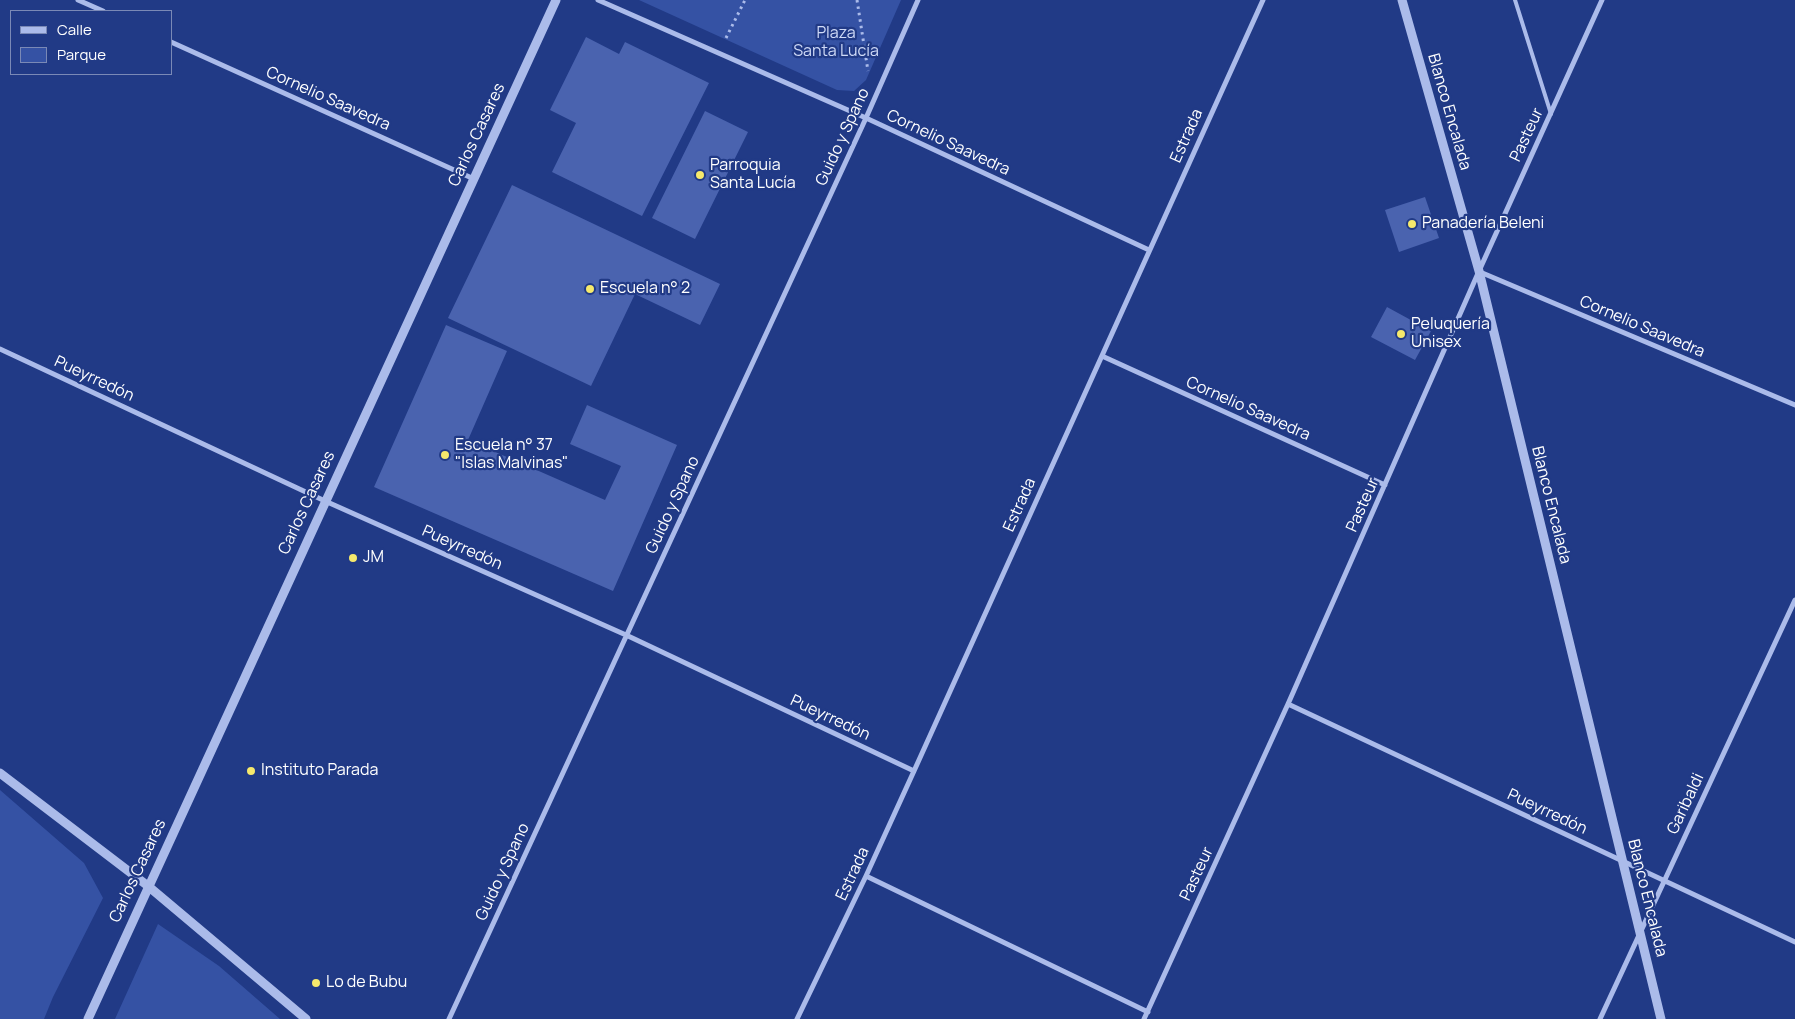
<!DOCTYPE html>
<html>
<head>
<meta charset="utf-8">
<style>
	body { margin:0 }
	#map { position:relative; width:1795px; height:1019px; overflow:hidden; background:#213a86; font-family:Manrope,sans-serif }
	canvas { display:block }
	.legend { position:absolute; left:10px; top:10px; width:162px; height:65px; box-sizing:border-box; background:#213a86; border:1px solid #7a89b6; margin:0; padding:6px 9px; list-style:none; font-size:15px; color:#fff }
	.legend li { display:flex; align-items:center; gap:10px; height:25px }
	.legend b { width:25px; border:1px solid #7a89b6 }
</style>
</head>
<body>
<div id="map">
<canvas width="1795" height="1019"></canvas>
<ul class="legend">
<li><b style="height:6px;background:#abbbea"></b>Calle</li>
<li><b style="height:14px;background:#3552a4"></b>Parque</li>
</ul>
</div>
<script>
const c = document.querySelector('canvas').getContext('2d');
c.lineJoin = 'round';
function fillPath(path, color) { c.fillStyle = color; c.fill(path, 'evenodd'); }
const poly = rows => new Path2D(rows.map(r => 'M' + r).join(''));
function trace(path, color, width, dash) { c.strokeStyle = color; c.lineWidth = width; c.lineCap = dash ? 'butt' : 'round'; c.setLineDash(dash || []); c.stroke(path); }
function label(font, color, halo, rows, align = 'center') {
  c.font = font + ' Manrope,sans-serif'; c.lineWidth = 4.5; c.setLineDash([]); c.textBaseline = 'middle'; c.strokeStyle = halo; c.fillStyle = color; for (const [text, x, y, turn = 0] of rows) {
    c.save(); c.translate(x, y); c.rotate((+turn || 0) * Math.PI / 180); c.textAlign = isNaN(turn) ? turn : align; if (halo) c.strokeText(text, 0, 0); c.fillText(text, 0, 0); c.restore();
  }
}
fillPath(poly([
	[639,0,901,0,866,80,854,91,837,90],
	[0,790,84,863,103,898,53,997,44,1019,0,1019],
	[158,924,219,966,280,1019,115,1019]
]), '#3552a4');
fillPath(poly([
	[586,37,619,54,625,42,709,83,642,216,552,172,576,123,550,110],
	[705,111,748,132,695,239,652,218],
	[512,185,720,284,700,325,635,294,591,386,448,318],
	[1425,197,1439,238,1399,252,1385,210],
	[1387,307,1431,331,1415,360,1371,337],
	[446,325,507,351,468,440,605,500,621,466,570,444,587,405,677,445,613,591,374,487]
]), '#4a63af');
trace(poly([
	[857,0,868,71],
	[726,38,745,0]
]), '#abbbea', 3, [2.5, 4]);
trace(poly([
	[1515,0,1551,114]
]), '#abbbea', 4);
trace(poly([
	[78,0,103,11],
	[598,0,866,118,1149,250],
	[171,42,474,179],
	[1480,272,1795,405],
	[0,349,325,501,626,635,914,771],
	[1102,356,1385,485],
	[1288,704,1795,942],
	[866,876,1148,1012],
	[449,1019,866,118,918,0],
	[797,1019,866,876,914,771,1263,0],
	[1144,1019,1288,704,1479,271,1602,0],
	[1600,1019,1795,600]
]), '#abbbea', 5);
trace(poly([
	[1402,0,1479,271,1661,1019],
	[0,773,148,886,306,1019],
	[88,1019,556,0]
]), '#abbbea', 9);
for (const [x, y, r, color] of [
	[700,175,5,"#f6e96c"],
	[1412,224,5,"#f6e96c"],
	[590,289,5,"#f6e96c"],
	[1401,334,5,"#f6e96c"],
	[445,455,5,"#f6e96c"],
	[353,558,5,"#f6e96c"],
	[251,771,5,"#f6e96c"],
	[316,983,5,"#f6e96c"]
]) { const dot = new Path2D(); dot.arc(x, y, r, 0, 2 * Math.PI); c.fillStyle = color; c.fill(dot); trace(dot, '#213a86', 2); }
label('16px', '#cfdaf7', '#213a86', [
	["Plaza",836,34],
	["Santa Lucía",836,52]
]);
label('16px', '#fff', '#213a86', [
	["Cornelio Saavedra",328,99,24],
	["Blanco Encalada",1449,112,74],
	["Carlos Casares",477,135,-65],
	["Pasteur",1527,135,-65],
	["Estrada",1187,136,-66],
	["Guido y Spano",843,137,-65],
	["Cornelio Saavedra",948,143,25],
	["Cornelio Saavedra",1642,327,23],
	["Pueyrredón",94,379,25],
	["Cornelio Saavedra",1248,409,24],
	["Carlos Casares",307,503,-65],
	["Guido y Spano",673,505,-65],
	["Estrada",1020,505,-66],
	["Pasteur",1363,505,-66],
	["Blanco Encalada",1551,505,76],
	["Pueyrredón",462,548,24],
	["Pueyrredón",830,718,25],
	["Garibaldi",1686,804,-65],
	["Pueyrredón",1547,812,25],
	["Carlos Casares",138,871,-65],
	["Guido y Spano",503,872,-65],
	["Estrada",853,874,-65],
	["Pasteur",1197,874,-65],
	["Blanco Encalada",1647,898,76]
]);
label('16px', '#fff', '#213a86', [
	["Parroquia",710,166],
	["Santa Lucía",710,184],
	["Panadería Beleni",1422,224],
	["Escuela n° 2",600,289],
	["Peluquería",1411,325],
	["Unisex",1411,343],
	["Escuela n° 37",455,446],
	["\"Islas Malvinas\"",455,464],
	["JM",363,558],
	["Instituto Parada",261,771],
	["Lo de Bubu",326,983]
], 'left');
</script>
</body>
</html>
